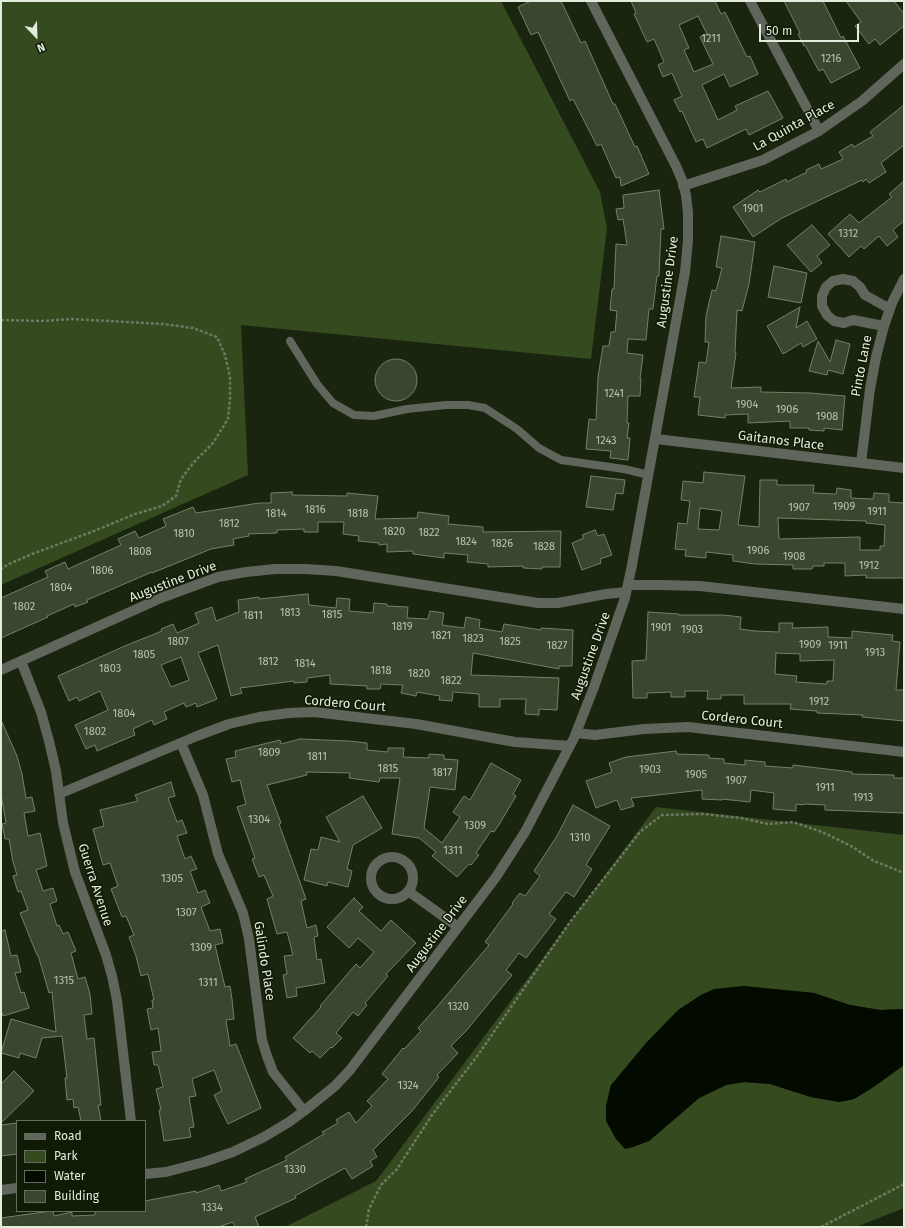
<!DOCTYPE html>
<html>
<head>
<meta charset="utf-8">
<style>
	body { margin:0 }
	#map { position:relative; width:905px; height:1228px; overflow:hidden; background:#19250e; font-family:"Fira Sans",sans-serif }
	canvas { display:block }
	.frame { position:absolute; inset:0; border:2px solid #e3ebdd; pointer-events:none }
	.legend { position:absolute; left:16px; top:1120px; width:130px; height:92px; box-sizing:border-box; background:#101b06; border:1px solid #646e5c; margin:0; padding:5px 7px; list-style:none; font-size:12px; color:#e3ebdd }
	.legend li { display:flex; align-items:center; gap:8px; height:20px }
	.legend b { width:20px; border:1px solid #646e5c }
	.north { position:absolute; left:16px; top:16px; width:40px; height:40px; -webkit-text-stroke:3px #101b06; paint-order:stroke; rotate:157deg; font-size:11px; font-weight:700; line-height:16px; text-align:center; color:#e3ebdd }
	.north::after { content:''; display:block; margin:auto; width:14px; height:18px; background:#e3ebdd; clip-path:polygon(50% 0,100% 100%,50% 72%,0 100%) }
	.scale { position:absolute; left:759px; top:24px; width:100px; height:18px; box-sizing:border-box; border:2px solid #e3ebdd; border-top:0; padding-left:5px; font-size:12px; line-height:14px; white-space:nowrap; color:#e3ebdd; -webkit-text-stroke:3px #101b06; paint-order:stroke }
</style>
</head>
<body>
<div id="map">
<canvas width="905" height="1228"></canvas>
<div class="frame"></div>
<ul class="legend">
<li><b style="height:5px;background:#60665b"></b>Road</li>
<li><b style="height:11px;background:#354a1f"></b>Park</li>
<li><b style="height:11px;background:#030b00"></b>Water</li>
<li><b style="height:11px;background:#3a472f"></b>Building</li>
</ul>
<div class="north">N</div>
<div class="scale">50 m</div>
</div>
<script>
const c = document.querySelector('canvas').getContext('2d');
c.lineJoin = 'round';
function fillPath(path, color) { c.fillStyle = color; c.fill(path, 'evenodd'); }
const poly = rows => new Path2D(rows.map(r => 'M' + r).join(''));
function trace(path, color, width, dash) { c.strokeStyle = color; c.lineWidth = width; c.lineCap = dash ? 'butt' : 'round'; c.setLineDash(dash || []); c.stroke(path); }
function label(font, color, halo, rows, align = 'center') {
  c.font = font + ' "Fira Sans",sans-serif'; c.lineWidth = 3; c.setLineDash([]); c.textBaseline = 'middle'; c.strokeStyle = halo; c.fillStyle = color; for (const [text, x, y, turn = 0] of rows) {
    c.save(); c.translate(x, y); c.rotate((+turn || 0) * Math.PI / 180); c.textAlign = isNaN(turn) ? turn : align; if (halo) c.strokeText(text, 0, 0); c.fillText(text, 0, 0); c.restore();
  }
}
fillPath(poly([
	[1,1,501,1,600,192,607,228,591,359,241,325,248,475,1,585],
	[656,807,904,835,904,1009,880,1010,850,1005,814,993,743,986,611,1085,606,1106,606,1121,649,1141,699,1098,726,1085,744,1082,770,1084,811,1097,839,1102,854,1099,875,1086,904,1065,904,1208,856,1227,285,1227,376,1181]
]), '#354a1f');
fillPath(poly([
	[743,986,814,993,850,1005,880,1010,904,1009,904,1065,875,1086,854,1099,839,1102,811,1097,770,1084,744,1082,726,1085,699,1098,649,1141,633,1147,625,1149,616,1139,606,1121,606,1106,611,1085,646,1043,678,1010,701,995,714,989]
]), '#030b00');
const building = poly([
	[531,1,561,1,581,43,585,41,613,104,615,104,635,147,637,146,649,174,621,186,620,177,616,178,601,144,597,146,573,99,570,101,538,32,531,35,518,7,531,1],
	[631,1,715,1,721,14,725,12,747,57,750,56,758,74,730,87,724,74,702,85,718,120,737,110,735,106,768,91,783,118,749,135,746,129,707,148,703,139,696,142,682,111,680,112,674,100,682,96,672,73,663,77,658,65,664,62,654,39,647,42,634,14,636,13,631,1],
	[698,16,707,34,700,37,713,64,694,72,684,50,689,48,679,25,698,16],
	[784,1,823,1,841,38,843,36,860,68,831,83,823,69,819,71,805,45,804,46,798,34,800,33,784,1],
	[846,1,894,1,904,14,904,26,880,45,875,39,869,44,855,26,861,22,846,1],
	[904,105,904,145,881,163,886,172,869,183,866,179,863,182,862,180,782,218,753,237,733,207,758,190,760,192,786,179,787,182,807,172,806,170,819,164,821,169,843,159,839,152,852,144,854,147,873,136,870,132,904,105],
	[904,181,904,221,893,230,898,237,887,246,879,236,864,249,861,246,849,257,828,234,850,214,859,223,892,197,889,194,904,181],
	[659,190,664,229,661,229,659,276,657,276,653,309,649,309,646,340,628,339,627,353,643,355,640,379,641,379,640,396,628,396,627,423,629,423,627,438,630,438,628,460,610,458,611,451,586,449,589,419,596,420,598,377,603,346,609,346,611,332,615,332,617,311,610,310,612,289,614,289,616,244,627,245,623,219,618,220,616,209,624,208,623,195,659,190],
	[812,225,830,245,817,256,822,263,811,272,787,245,812,225],
	[721,236,755,242,749,284,742,311,737,310,735,352,736,353,731,388,761,387,761,392,810,393,845,396,842,430,824,428,824,431,809,430,809,428,790,428,790,421,748,423,748,414,725,415,725,418,698,415,700,397,694,397,699,362,706,363,709,342,705,342,706,316,712,290,716,291,722,268,716,267,721,236],
	[774,266,807,273,801,303,768,297,774,266],
	[800,307,796,328,807,321,817,339,803,347,801,343,783,354,767,326,800,307],
	[836,340,850,344,843,374,828,370,827,375,809,371,818,341,830,362,836,340],
	'375 380a21 21 0 1 1 42 0a21 21 0 1 1-42 0Z',
	[704,472,745,476,738,525,759,527,760,480,777,480,777,485,814,485,813,493,836,494,837,488,851,490,851,498,873,499,874,493,889,494,889,502,904,503,904,578,866,578,866,575,845,576,845,563,824,563,824,566,813,566,812,569,793,569,793,565,755,564,733,561,733,555,706,552,706,558,685,556,686,550,675,549,678,523,687,524,690,501,681,500,683,481,703,483,704,472],
	[700,508,722,511,719,530,698,529,700,508],
	[778,518,866,521,866,523,885,525,884,546,880,546,880,550,860,550,860,537,779,539,778,518],
	[591,476,625,480,623,494,616,493,613,510,586,507,591,476],
	[292,492,292,495,347,496,347,493,378,496,375,519,417,518,418,512,449,516,448,524,483,527,483,532,561,531,560,567,542,567,542,569,523,568,523,566,488,567,488,564,467,562,468,555,444,553,444,558,413,554,413,551,387,552,387,544,379,545,379,543,358,541,359,536,343,534,344,522,318,522,318,532,304,532,304,529,277,530,277,533,248,534,249,536,233,539,234,545,211,549,152,573,152,572,87,600,88,602,75,607,74,604,47,616,48,617,1,638,1,598,48,577,45,571,65,562,68,569,121,545,118,539,135,531,139,538,166,526,163,519,193,507,196,513,259,503,271,503,271,493,292,492],
	[595,530,598,536,604,534,612,555,600,559,601,563,582,570,572,543,584,538,582,535,595,530],
	[308,594,309,605,336,608,337,598,350,599,349,611,373,613,374,603,387,604,387,606,408,607,407,618,428,619,430,611,444,613,442,625,464,628,466,617,480,620,479,628,502,632,504,624,541,630,541,628,573,630,572,666,559,666,559,669,473,653,471,675,559,678,557,710,539,709,539,715,525,714,526,699,500,699,500,707,479,707,479,694,453,692,452,701,439,700,440,696,417,692,416,696,401,693,403,685,381,684,380,689,367,689,367,686,330,684,330,675,307,678,307,682,294,683,294,681,240,688,242,693,231,696,218,645,198,653,217,699,197,707,196,703,186,707,184,703,164,712,167,719,154,725,152,720,133,729,135,735,97,751,95,745,86,749,75,725,108,710,100,691,79,701,77,697,69,701,58,676,127,645,162,631,161,629,173,624,177,633,199,623,195,613,212,607,216,621,239,612,238,600,259,597,259,599,308,594],
	[181,657,189,680,171,687,161,665,181,657],
	[648,612,679,614,679,615,723,615,741,617,740,629,755,631,779,632,779,623,793,623,792,628,828,627,828,637,852,638,852,631,893,635,892,641,900,642,896,690,904,690,904,721,862,717,863,715,817,713,817,711,790,709,791,704,744,704,744,695,721,695,721,699,707,699,708,691,685,691,685,697,671,697,671,692,647,693,647,698,633,698,632,661,646,660,648,612],
	[776,653,800,654,800,661,834,660,833,681,827,681,827,684,796,682,797,676,775,674,776,653],
	[1,720,17,756,22,774,26,798,32,797,35,811,24,813,28,836,40,833,47,866,36,870,43,891,53,888,57,901,50,904,57,926,59,925,63,934,68,932,76,951,71,953,78,979,85,977,90,994,92,1014,84,1015,87,1039,94,1038,101,1105,98,1105,101,1121,81,1121,78,1107,74,1108,73,1099,67,1100,65,1078,67,1078,62,1036,42,1038,36,1058,20,1053,19,1058,1,1053,11,1019,56,1032,52,992,49,993,38,955,37,955,20,913,28,910,21,891,18,892,13,876,17,875,13,862,9,839,5,839,2,824,6,823,1,794,1,720],
	[300,739,349,741,367,743,367,750,388,752,388,748,404,748,403,757,429,758,429,754,444,755,444,759,458,760,455,790,430,787,424,828,442,843,460,817,453,812,464,796,470,800,491,763,521,780,513,794,516,796,500,823,494,832,491,831,476,853,479,855,471,865,469,864,457,877,432,856,436,852,419,838,392,834,400,778,380,778,379,782,349,778,350,773,306,772,307,775,267,785,281,823,279,824,306,899,301,901,307,928,316,925,318,936,314,937,317,960,321,959,325,983,296,988,297,996,287,998,283,975,287,974,284,956,293,955,287,932,277,934,267,899,273,896,264,875,259,877,252,859,255,858,237,807,246,804,240,780,232,782,226,759,236,757,235,751,280,740,281,744,300,739],
	[676,751,677,754,709,755,709,758,724,759,724,763,745,765,745,760,765,762,765,766,793,768,793,765,852,772,852,774,894,775,894,778,904,778,904,813,825,810,825,805,804,804,803,805,796,804,796,811,773,809,774,793,751,790,750,802,722,799,722,800,702,799,702,790,631,798,634,806,621,810,617,800,596,808,586,781,612,772,609,763,626,757,676,751],
	[171,782,175,796,168,798,177,822,182,820,187,833,177,836,185,859,191,856,197,869,190,871,198,893,205,890,210,903,201,907,210,931,220,929,223,943,215,945,225,987,230,986,232,999,234,1019,226,1020,230,1046,236,1044,261,1108,228,1124,214,1095,222,1091,214,1070,192,1079,196,1096,189,1097,194,1127,189,1128,191,1137,164,1141,159,1110,161,1110,156,1089,163,1087,158,1065,154,1065,152,1052,161,1051,158,1028,151,1030,147,1009,153,1008,152,1000,154,1000,148,974,141,976,136,956,129,937,134,935,126,916,122,917,111,889,118,886,110,863,103,865,93,829,104,826,100,810,138,801,135,795,171,782],
	[363,796,382,828,353,845,347,869,352,871,348,887,328,882,327,886,304,880,311,849,318,850,321,837,340,842,326,817,363,796],
	[573,805,610,826,586,865,592,869,574,897,566,892,549,914,556,919,526,958,519,953,506,970,512,975,466,1031,451,1046,458,1053,437,1075,439,1077,412,1111,373,1150,377,1157,370,1161,373,1166,352,1179,345,1168,295,1196,296,1198,255,1217,259,1227,235,1227,233,1222,218,1227,1,1227,1,1218,51,1211,53,1211,54,1216,72,1212,72,1216,95,1215,95,1211,145,1211,145,1201,196,1191,196,1193,219,1185,221,1191,247,1182,245,1179,287,1160,285,1157,324,1134,322,1132,338,1123,336,1120,349,1112,356,1123,372,1106,367,1101,388,1079,382,1074,403,1048,404,1049,421,1031,418,1028,436,1008,489,945,485,942,513,904,512,903,520,893,525,896,540,876,534,871,557,836,573,805],
	[354,898,363,907,359,911,381,931,391,920,416,943,386,974,388,976,365,1003,367,1005,358,1016,353,1012,336,1033,342,1038,332,1048,331,1047,320,1058,312,1051,310,1053,293,1038,321,1007,320,1006,356,964,360,968,374,952,358,938,349,948,327,927,354,898],
	[5,930,11,956,17,955,21,972,15,973,21,993,24,992,29,1008,3,1016,1,1010,1,931,5,930],
	[14,1071,34,1091,1,1123,1,1084,14,1071],
	[17,1123,17,1154,1,1156,1,1125,17,1123]
]);
fillPath(building, '#3a472f');
trace(building, '#738167', 1);
trace(poly([
	[1,320,42,321,72,319,163,324,193,328,217,337,225,355,230,377,230,398,228,419,213,443,194,462,181,479,176,496,162,506,135,514,94,531,32,554,9,564,1,569],
	[366,1227,369,1209,381,1185,397,1169,432,1115,478,1055,570,922,640,832,662,815,703,814,741,818,768,824,793,822,822,832,851,846,874,861,904,873],
	[821,1227,904,1184]
]), '#6e7965', 2.5, [3, 2]);
trace(poly([
	[290,341,317,384,333,403,354,415,374,416,407,409,446,405,468,405,485,408,517,429,539,448,561,460,624,469,649,475]
]), '#60665b', 8);
trace(poly([
	[750,1,819,131],
	[683,186,763,160,819,131,862,101,904,64],
	[884,326,853,320,844,323,834,321,827,315,822,306,822,296,826,287,833,281,843,279,853,281,860,287,865,295,890,309],
	[656,439,904,468],
	[861,463,870,389,876,357,884,326,892,303,904,279],
	[628,585,660,585,700,586,904,609],
	[21,661,41,712,49,741,56,771,63,823,75,872,106,955,112,976,117,1000,131,1121],
	[1,670,161,598,218,577,246,572,275,569,305,569,336,571,538,603,558,603,606,594,626,592],
	[576,733,595,735,644,729,688,727,904,752],
	[181,743,203,795,218,854,243,913,249,939,262,1040,267,1056,273,1072,304,1111],
	[59,794,197,736,229,724,259,717,289,713,314,712,416,724,515,742,570,746],
	'371 878a21 21 0 1 1 42 0a21 21 0 1 1-42 0Z',
	[408,891,458,927],
	[145,1174,166,1172,204,1162,233,1152,264,1137,289,1122,304,1111,335,1086,350,1070,496,877,525,832,574,738,594,687,625,598,632,565,685,272,688,240,688,213,686,195,682,180,676,166,591,1],
	[1,1190,17,1188]
]), '#60665b', 10);
label('11px', '#b9c2b2', null, [
	["1211",711,39],
	["1216",831,59],
	["1901",753,209],
	["1312",848,234],
	["1241",614,394],
	["1904",747,405],
	["1906",787,410],
	["1908",827,417],
	["1243",606,441],
	["1909",844,507],
	["1907",799,508],
	["1816",315,510],
	["1911",877,512],
	["1814",276,514],
	["1818",358,514],
	["1812",229,524],
	["1820",394,532],
	["1822",429,533],
	["1810",184,534],
	["1824",466,542],
	["1826",502,544],
	["1828",544,547],
	["1906",758,551],
	["1808",140,552],
	["1908",794,557],
	["1912",869,566],
	["1806",102,571],
	["1804",61,588],
	["1802",24,607],
	["1813",290,613],
	["1815",332,615],
	["1811",253,616],
	["1819",402,627],
	["1901",661,628],
	["1903",692,630],
	["1821",441,636],
	["1823",473,639],
	["1807",178,642],
	["1825",510,642],
	["1909",810,645],
	["1827",557,646],
	["1911",838,646],
	["1913",875,653],
	["1805",144,655],
	["1812",268,662],
	["1814",305,664],
	["1803",110,669],
	["1818",381,671],
	["1820",419,674],
	["1822",451,681],
	["1912",819,702],
	["1804",124,714],
	["1802",95,732],
	["1809",269,753],
	["1811",317,757],
	["1815",388,769],
	["1903",650,770],
	["1817",442,773],
	["1905",696,775],
	["1907",736,781],
	["1911",825,788],
	["1913",863,798],
	["1304",259,820],
	["1309",475,826],
	["1310",580,838],
	["1311",453,851],
	["1305",172,879],
	["1307",186,913],
	["1309",201,948],
	["1315",64,981],
	["1311",208,983],
	["1320",458,1007],
	["1324",408,1086],
	["1330",295,1170],
	["1334",212,1208]
]);
label('13px', '#e3ebdd', '#101b06', [
	["La Quinta Place",794,126,-29],
	["Augustine Drive",668,282,-82],
	["Pinto Lane",862,366,-79],
	["Gaitanos Place",781,441,7],
	["Augustine Drive",173,582,-21],
	["Augustine Drive",591,656,-70],
	["Cordero Court",345,704,5],
	["Cordero Court",742,720,6],
	["Guerra Avenue",95,885,72],
	["Augustine Drive",437,934,-53],
	["Galindo Place",264,961,81]
]);
</script>
</body>
</html>
